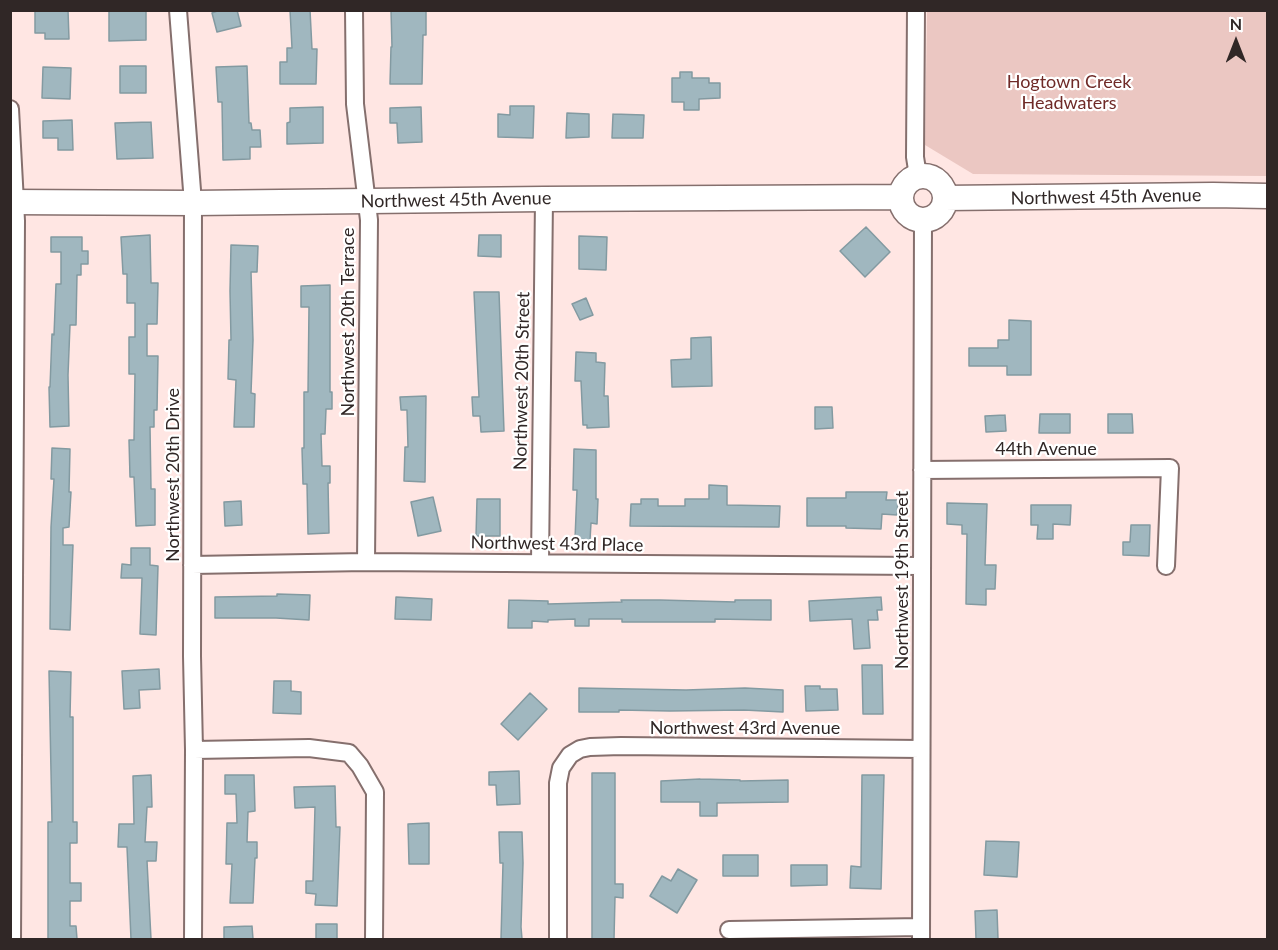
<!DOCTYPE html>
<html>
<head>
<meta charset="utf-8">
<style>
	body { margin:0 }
	#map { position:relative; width:1278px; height:950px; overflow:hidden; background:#ffe6e3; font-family:Lato,sans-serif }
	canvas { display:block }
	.frame { position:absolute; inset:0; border:12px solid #302726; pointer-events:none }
	.north { position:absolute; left:1206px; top:12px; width:60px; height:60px; -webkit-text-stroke:4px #fff; paint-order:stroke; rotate:0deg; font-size:16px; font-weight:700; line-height:24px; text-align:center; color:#302726 }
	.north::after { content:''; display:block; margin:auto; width:21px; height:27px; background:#302726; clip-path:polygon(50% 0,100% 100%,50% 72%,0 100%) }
</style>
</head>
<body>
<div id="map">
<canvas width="1278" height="950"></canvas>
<div class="frame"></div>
<div class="north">N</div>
</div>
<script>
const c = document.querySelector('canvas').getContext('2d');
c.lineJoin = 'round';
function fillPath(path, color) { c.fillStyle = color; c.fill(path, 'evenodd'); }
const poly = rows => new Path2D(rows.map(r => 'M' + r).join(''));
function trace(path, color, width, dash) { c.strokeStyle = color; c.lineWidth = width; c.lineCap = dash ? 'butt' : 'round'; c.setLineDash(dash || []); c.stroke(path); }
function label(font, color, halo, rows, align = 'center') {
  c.font = font + ' Lato,sans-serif'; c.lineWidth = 4.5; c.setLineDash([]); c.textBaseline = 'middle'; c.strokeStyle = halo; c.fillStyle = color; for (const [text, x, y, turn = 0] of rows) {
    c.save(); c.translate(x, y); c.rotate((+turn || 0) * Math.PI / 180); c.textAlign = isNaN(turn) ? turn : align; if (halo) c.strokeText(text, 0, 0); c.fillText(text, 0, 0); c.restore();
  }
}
fillPath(poly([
	[927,11,1267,11,1267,176,973,174,925,145]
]), '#ebc7c2');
const building = poly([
	[35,10,68,10,69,39,45,39,45,33,35,33,35,10],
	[109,10,146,10,146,40,109,41,109,10],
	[220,10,237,10,241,26,217,32,212,13,220,10],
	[290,10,310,10,312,49,317,49,316,84,280,84,280,62,287,62,287,48,292,48,290,10],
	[391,10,426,10,426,35,423,35,422,84,390,84,391,47,392,47,391,10],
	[120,66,146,66,146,93,120,93,120,66],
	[247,66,249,123,251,123,252,130,260,130,261,147,250,147,250,159,223,160,222,102,218,102,216,67,247,66],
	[43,67,71,68,70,99,42,98,43,67],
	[680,72,692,72,692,78,709,78,709,83,720,83,720,98,699,99,699,110,684,110,684,102,672,102,672,78,680,78,680,72],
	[510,106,534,106,533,138,498,137,498,114,510,115,510,106],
	[323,107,323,143,287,144,287,123,290,122,290,108,323,107],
	[421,107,422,142,398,143,397,123,390,123,390,108,421,107],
	[567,113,589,114,589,137,566,138,567,113],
	[613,114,644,115,643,138,612,138,613,114],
	[72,120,73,150,58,150,58,138,43,138,43,121,72,120],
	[151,122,153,158,117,159,115,123,151,122],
	[866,227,890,252,865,277,840,251,866,227],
	[150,235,151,283,158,283,157,324,147,324,147,356,158,356,157,410,154,410,154,427,150,427,151,489,155,489,155,525,136,526,134,477,130,477,129,440,134,440,135,374,129,374,129,337,135,337,135,303,127,303,127,274,123,274,121,237,150,235],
	[479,235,501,235,501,257,478,256,479,235],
	[579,236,607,237,606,270,579,269,579,236],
	[51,237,82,237,82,251,88,251,88,264,81,264,81,275,77,275,76,325,70,325,68,375,69,426,50,427,49,387,50,387,52,334,54,335,56,284,61,284,61,252,51,252,51,237],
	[231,245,258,246,257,272,251,272,253,340,251,393,255,394,254,427,234,427,236,380,228,379,229,340,231,340,230,291,231,245],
	[330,285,330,392,332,392,332,409,326,409,325,434,321,434,322,466,330,466,330,483,328,483,329,533,308,534,307,484,303,484,302,448,304,448,304,392,308,392,309,307,301,307,301,286,330,285],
	[474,292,499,292,504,431,481,432,480,416,473,416,472,397,479,397,474,292],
	[586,298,593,315,580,320,572,304,586,298],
	[1009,320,1031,321,1031,375,1007,375,1007,366,969,366,969,348,998,348,998,340,1009,340,1009,320],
	[711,337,712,386,672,387,671,360,691,359,691,338,711,337],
	[576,352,596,353,596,362,605,363,604,396,608,396,609,427,587,428,587,425,583,425,581,381,575,381,576,352],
	[426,396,425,482,404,481,405,447,408,447,407,410,401,410,400,397,426,396],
	[815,407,832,407,833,428,815,429,815,407],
	[1040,414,1070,414,1070,433,1039,433,1040,414],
	[1108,414,1132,414,1133,433,1108,433,1108,414],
	[1005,415,1006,431,986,432,985,416,1005,415],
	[52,448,70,449,69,492,71,492,69,527,63,528,63,545,73,545,70,630,50,629,51,527,54,479,51,479,52,448],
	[574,449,596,450,596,499,598,499,597,524,591,523,590,540,575,539,577,490,573,490,574,449],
	[709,485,727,486,727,505,780,506,779,527,630,526,631,504,641,504,641,499,658,499,658,506,685,506,685,499,709,499,709,485],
	[846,492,887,492,886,500,898,500,897,515,882,514,881,529,846,528,846,526,807,526,807,498,846,498,846,492],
	[433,497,441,531,418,536,411,502,433,497],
	[477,499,500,499,500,536,476,536,477,499],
	[241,501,242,525,225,526,224,502,241,501],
	[947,503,987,504,985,565,996,565,995,589,986,589,986,605,966,604,967,534,962,534,962,525,947,524,947,503],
	[1031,505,1071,505,1070,525,1053,524,1053,539,1037,539,1038,525,1031,525,1031,505],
	[1131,525,1150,525,1149,556,1123,555,1123,542,1130,542,1131,525],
	[131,548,150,548,150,565,158,566,156,635,140,634,142,578,121,578,122,564,131,565,131,548],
	[277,594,310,595,309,620,276,618,215,618,215,597,277,596,277,594],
	[396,597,432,599,431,620,395,619,396,597],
	[881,597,882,610,877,610,878,620,868,620,870,648,854,649,852,619,810,621,809,601,881,597],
	[509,600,548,601,548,604,622,602,621,600,660,600,735,602,735,600,771,600,771,620,715,619,715,622,622,622,622,619,589,619,589,626,575,626,575,619,548,620,548,622,532,621,532,628,508,628,509,600],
	[862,665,882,665,883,714,863,714,862,665],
	[159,669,160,689,139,690,140,708,124,709,122,671,159,669],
	[49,671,71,672,70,717,73,717,73,822,77,822,77,843,70,843,70,883,81,883,81,901,70,901,70,926,76,926,77,939,48,939,48,822,52,822,49,671],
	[274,681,291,681,291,691,301,692,301,714,273,713,274,681],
	[805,686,820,686,820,689,837,689,838,710,806,711,805,686],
	[579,688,686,690,745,688,783,690,783,712,744,710,670,711,619,710,619,712,579,712,579,688],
	[530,693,547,709,518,740,501,724,530,693],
	[519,771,520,804,497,805,496,785,489,785,489,772,519,771],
	[592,773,615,773,615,884,623,884,623,898,615,897,614,939,592,939,592,773],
	[151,775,152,807,147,807,145,842,157,842,156,861,147,861,151,939,131,939,127,847,118,847,119,824,134,824,133,776,151,775],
	[225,775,254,775,255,811,248,812,247,842,257,842,257,858,255,858,253,903,230,903,232,864,226,864,227,823,237,823,236,794,225,794,225,775],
	[862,775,884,775,881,889,850,888,851,866,861,867,862,775],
	[700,779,740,780,740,781,788,780,788,802,717,803,717,816,700,816,700,802,661,802,661,781,700,779],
	[335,786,336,827,340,827,337,906,315,905,316,894,306,893,306,881,313,881,315,807,295,808,294,787,335,786],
	[429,823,429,864,409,864,408,824,429,823],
	[499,832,522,832,523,863,521,927,522,939,501,939,503,863,500,863,499,832],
	[986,841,1019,842,1017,877,984,875,986,841],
	[723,855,758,855,758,876,723,876,723,855],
	[791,865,827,865,827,885,791,886,791,865],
	[678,869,697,880,677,913,650,896,662,876,671,881,678,869],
	[997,910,998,939,976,939,975,911,997,910],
	[316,924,337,924,337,939,316,939,316,924],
	[252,926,253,939,224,939,224,927,252,926]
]);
fillPath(building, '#a0b7bf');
trace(building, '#839aa1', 1.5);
const street = poly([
	[178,10,193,203,192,656,194,750,193,940],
	[354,10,355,104,369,220,366,562],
	[916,10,915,157,918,176],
	[10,109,16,221,12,940],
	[922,470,1170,468,1166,566],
	[540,563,544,199],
	[192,565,366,562,921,566],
	[194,750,309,748,349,753,360,766,375,792,374,940],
	[729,930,921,927],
	[558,940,558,783,561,768,570,755,580,749,590,747,621,746,921,749],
	[921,940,923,220]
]);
const secondary = poly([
	'901 198a22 22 0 1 1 44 0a22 22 0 1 1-44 0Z',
	[945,198,1213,195,1268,196],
	[10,202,193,203,544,199,901,197]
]);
trace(street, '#856f6d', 20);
trace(secondary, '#856f6d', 27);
trace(street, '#fff', 16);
trace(secondary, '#fff', 24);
label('18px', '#6f2a27', '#fff', [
	["Hogtown Creek",1069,82],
	["Headwaters",1069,103]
]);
label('18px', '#302726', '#fff', [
	["Northwest 45th Avenue",1106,197,-1],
	["Northwest 45th Avenue",456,200,-1],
	["Northwest 20th Terrace",348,322,-90],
	["Northwest 20th Street",522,381,-89],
	["44th Avenue",1046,449],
	["Northwest 20th Drive",173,475,-90],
	["Northwest 43rd Place",557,544,1],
	["Northwest 19th Street",902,580,-90],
	["Northwest 43rd Avenue",745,728]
]);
</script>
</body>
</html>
